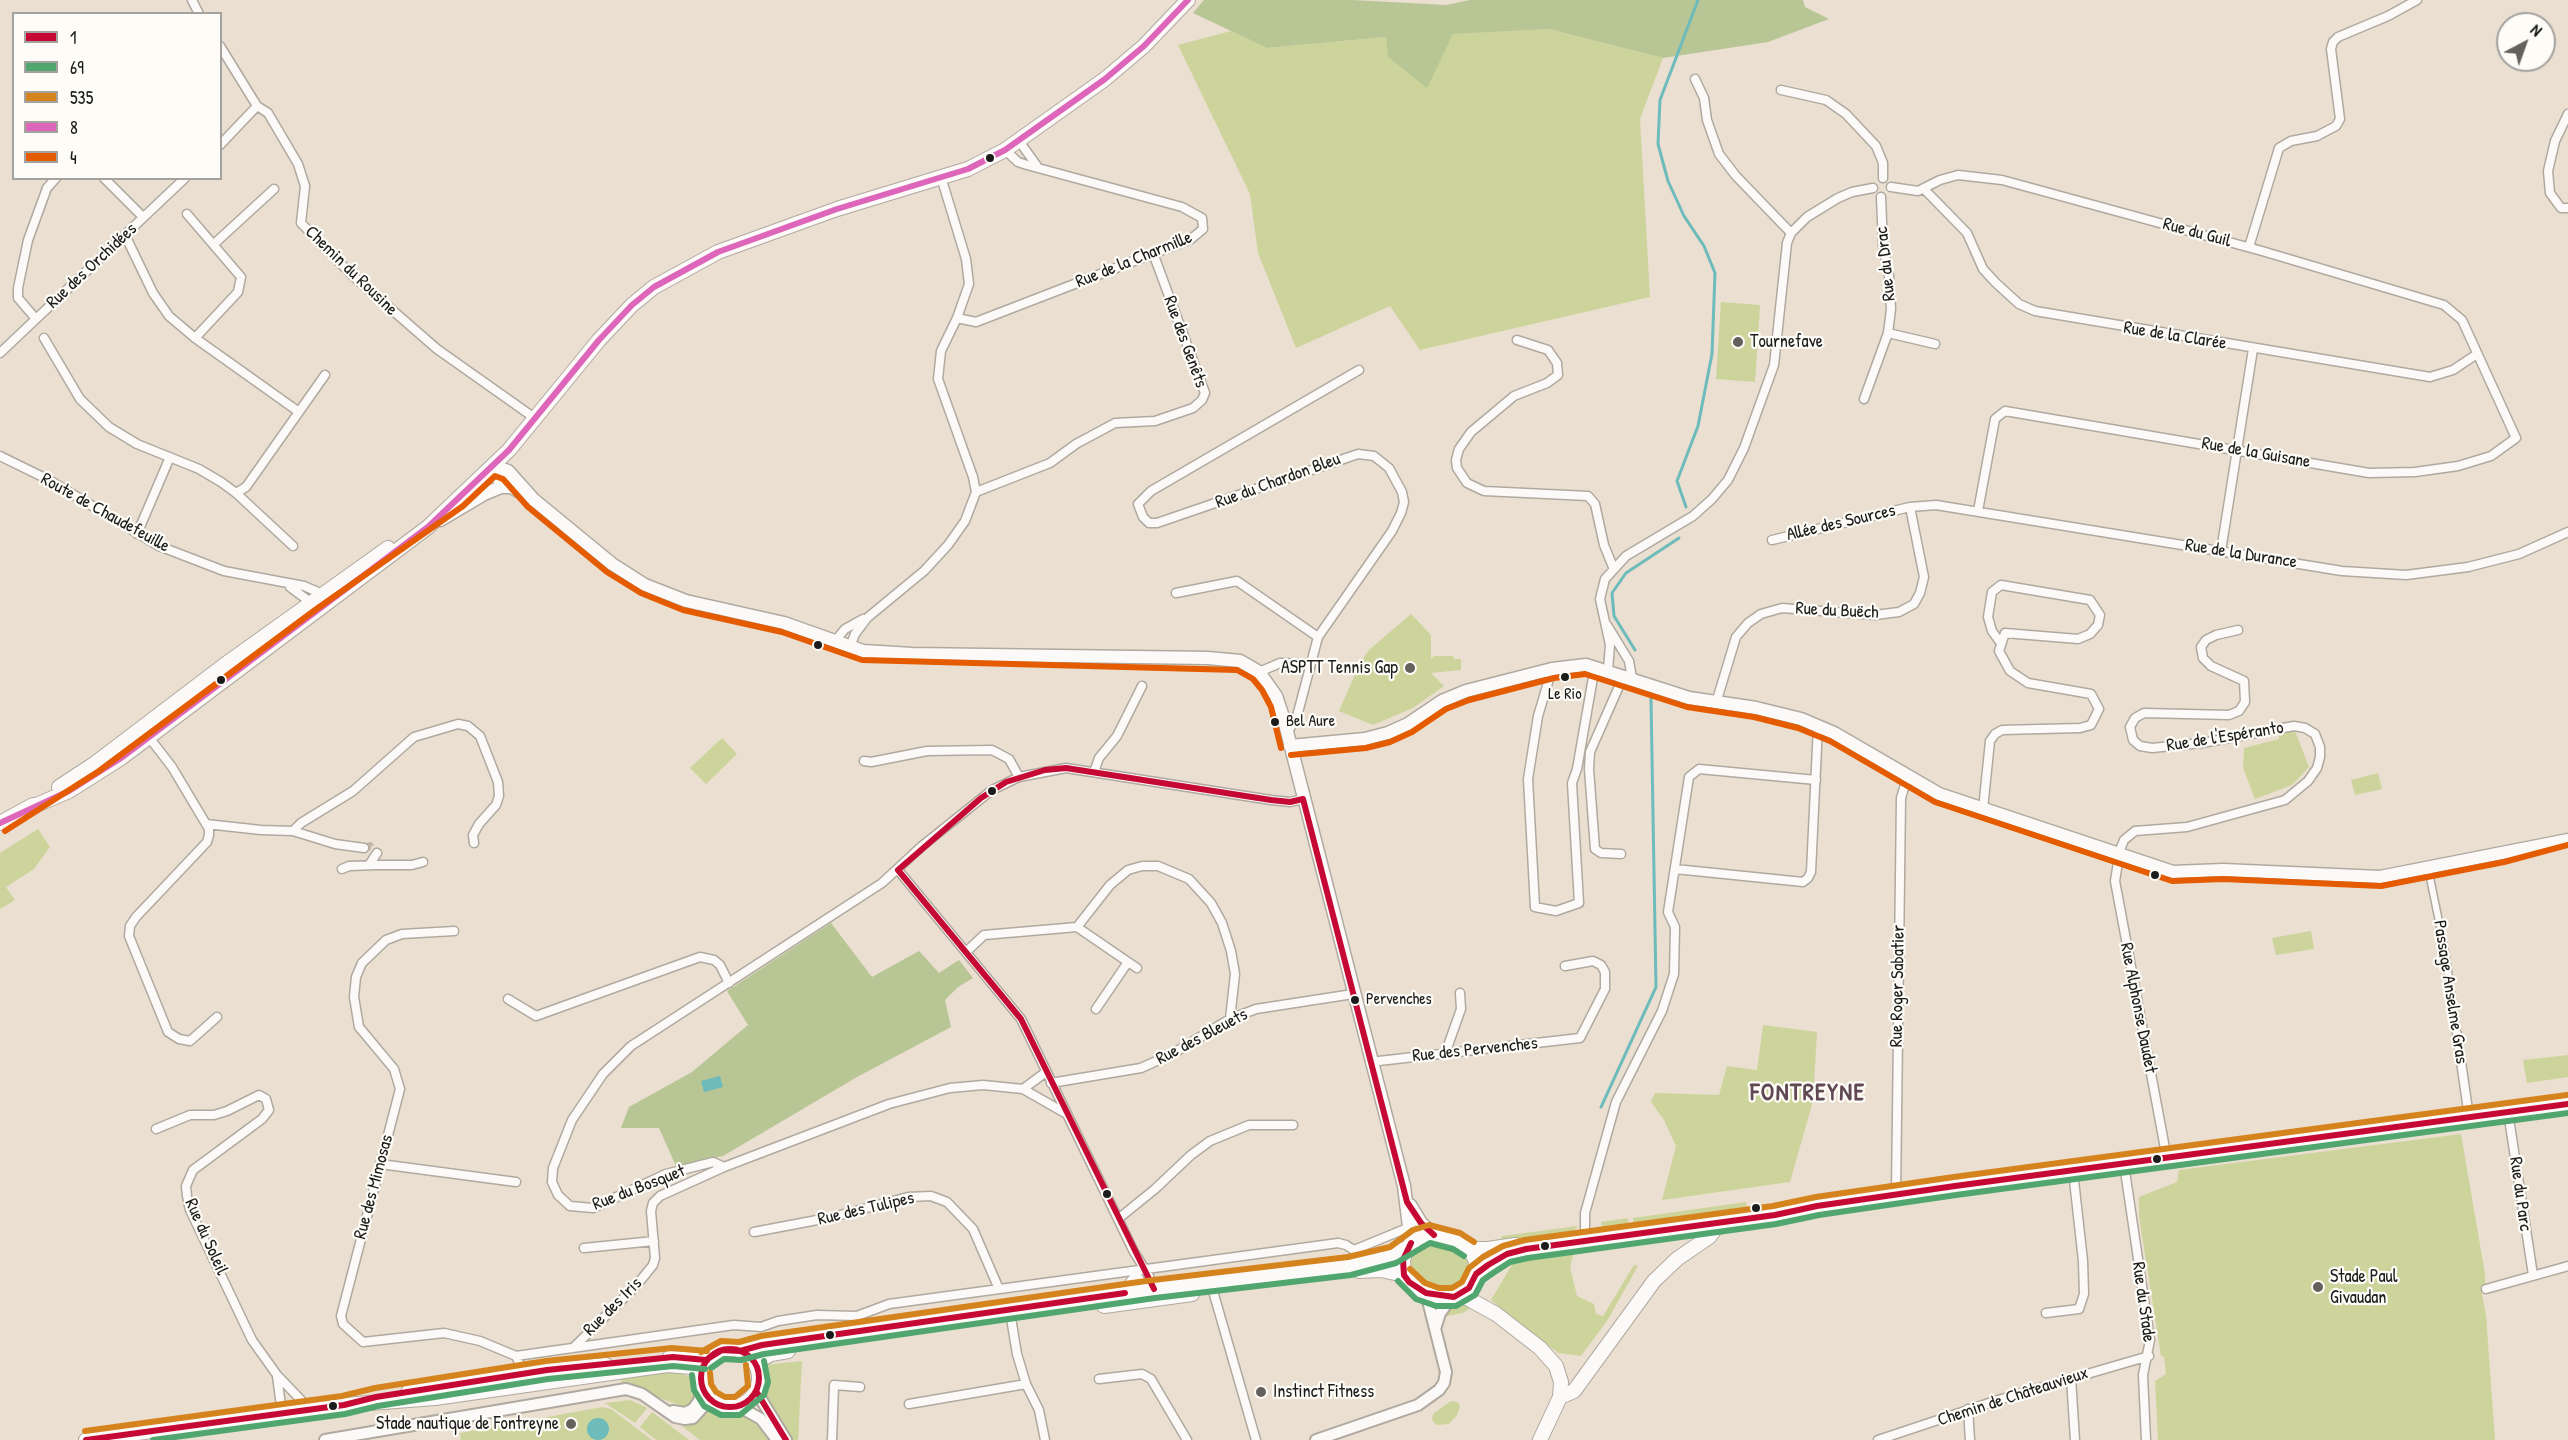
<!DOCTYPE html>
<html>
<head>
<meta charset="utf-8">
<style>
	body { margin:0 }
	#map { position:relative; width:2568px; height:1440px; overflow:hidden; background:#eadfd0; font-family:"Patrick Hand",sans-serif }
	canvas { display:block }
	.legend { position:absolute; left:12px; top:12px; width:210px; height:168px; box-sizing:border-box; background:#fdfcf7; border:2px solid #a3a29f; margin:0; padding:8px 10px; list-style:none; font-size:18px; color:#1c1c1c }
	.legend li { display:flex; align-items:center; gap:12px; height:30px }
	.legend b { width:30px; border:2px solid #a3a29f }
	.north { position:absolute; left:2496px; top:12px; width:60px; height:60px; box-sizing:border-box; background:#fdfcf7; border:2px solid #a3a29f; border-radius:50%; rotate:41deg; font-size:16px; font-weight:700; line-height:24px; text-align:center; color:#1c1c1c }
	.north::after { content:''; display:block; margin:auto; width:21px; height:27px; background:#64605b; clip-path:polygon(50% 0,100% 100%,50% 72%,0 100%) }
</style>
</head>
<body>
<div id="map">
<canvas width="2568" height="1440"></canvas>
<ul class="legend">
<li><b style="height:8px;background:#c60835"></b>1</li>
<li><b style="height:8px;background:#50a66e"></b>69</li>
<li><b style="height:8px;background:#d5831d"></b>535</li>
<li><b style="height:8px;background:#dd66ba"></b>8</li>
<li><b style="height:8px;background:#e45b00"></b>4</li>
</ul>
<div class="north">N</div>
</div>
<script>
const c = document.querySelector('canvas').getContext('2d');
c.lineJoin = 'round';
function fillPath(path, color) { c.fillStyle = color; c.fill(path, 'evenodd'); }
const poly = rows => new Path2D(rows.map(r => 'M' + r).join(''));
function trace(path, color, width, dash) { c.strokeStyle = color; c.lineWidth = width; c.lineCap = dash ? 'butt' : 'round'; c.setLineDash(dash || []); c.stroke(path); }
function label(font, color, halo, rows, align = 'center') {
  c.font = font + ' "Patrick Hand",sans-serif'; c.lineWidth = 4.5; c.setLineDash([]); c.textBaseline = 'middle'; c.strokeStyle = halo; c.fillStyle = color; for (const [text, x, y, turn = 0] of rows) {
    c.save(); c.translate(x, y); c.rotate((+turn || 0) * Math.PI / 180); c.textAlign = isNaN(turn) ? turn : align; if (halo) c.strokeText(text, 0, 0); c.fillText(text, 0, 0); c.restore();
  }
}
fillPath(poly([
	[1549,29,1663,58,1640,119,1650,297,1420,350,1390,306,1296,348,1258,253,1250,194,1178,45,1231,31,1267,48,1386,37],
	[1721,302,1760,305,1755,382,1716,379],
	[1411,614,1431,635,1431,659,1434,656,1453,656,1454,659,1461,659,1461,670,1431,673,1444,686,1413,708,1373,725,1339,711,1361,661,1369,650],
	[2295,731,2309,767,2292,785,2255,799,2243,768,2244,748,2279,739,2279,734],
	[722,738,737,754,706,784,690,768],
	[2378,773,2382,789,2355,795,2351,780],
	[38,829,50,847,34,869,6,887,15,900,0,909,0,853],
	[2311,931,2314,949,2276,955,2272,938],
	[1763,1025,1817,1032,1813,1101,1790,1182,1662,1200,1676,1146,1664,1120,1651,1102,1655,1093,1719,1095,1727,1066,1757,1070],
	[2568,1055,2568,1077,2527,1083,2523,1060],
	[2461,1134,2485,1274,2485,1288,2481,1289,2486,1315,2495,1440,2158,1440,2155,1381,2166,1374,2164,1357,2161,1356,2139,1216,2139,1197,2177,1182,2179,1170],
	[1746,1202,1747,1208,1633,1224,1633,1218],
	[1628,1218,1628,1225,1602,1228,1601,1222],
	[1578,1226,1573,1232,1499,1243,1502,1236],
	[1438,1242,1457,1249,1469,1262,1465,1282,1454,1290,1427,1286,1412,1272,1411,1257,1417,1248,1424,1243],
	[1574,1251,1570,1267,1577,1296,1594,1304,1596,1314,1603,1316,1634,1265,1638,1266,1607,1321,1581,1356,1559,1353,1522,1327,1491,1300,1513,1263,1534,1255],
	[1457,1304,1473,1306,1463,1313,1443,1317,1452,1306],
	[802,1361,798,1440,790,1440,762,1393,765,1381,763,1365],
	[672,1371,698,1379,699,1387,693,1403,685,1407,621,1384,621,1376],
	[630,1400,647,1408,635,1423,605,1403],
	[1451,1401,1458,1402,1460,1406,1457,1415,1449,1424,1437,1425,1432,1420,1433,1414],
	[711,1406,736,1409,751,1419,771,1440,700,1440,678,1423,693,1424],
	[602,1407,611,1409,652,1440,461,1440,460,1433],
	[652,1412,689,1440,656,1440,640,1427]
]), '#ccd49b');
fillPath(poly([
	[1204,0,1352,0,1446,5,1470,0,1803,0,1805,7,1829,19,1768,42,1663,58,1549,29,1453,34,1427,88,1388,57,1386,37,1267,48,1193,13],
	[831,923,872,977,919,951,939,973,959,960,973,978,958,987,945,1000,951,1027,857,1077,723,1156,676,1166,659,1128,621,1128,629,1107,692,1072,748,1025,727,991]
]), '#b8c594');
fillPath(poly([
	[720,1076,723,1087,704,1092,701,1081],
	'587 1429a11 11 0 1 1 22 0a11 11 0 1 1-22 0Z'
]), '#6ebbbc');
trace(poly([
	[1686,507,1677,481,1698,426,1712,354,1715,273,1704,246,1684,216,1668,181,1658,144,1660,100,1698,0],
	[1635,650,1614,616,1612,593,1626,573,1679,538],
	[1601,1107,1656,987,1651,699]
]), '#6ebbbc', 3);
trace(poly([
	[364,848,370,846,377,853]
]), '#c1b8ac', 8, [8, 4]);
const pedestrian = poly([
	[2428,868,2445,951,2457,1034]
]);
const minor = poly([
	[192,0,199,14],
	[220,46,257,106,268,113,298,164,305,186,301,223,352,275,437,349,536,419],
	[1695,79,1704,98,1707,120,1719,154,1736,176,1791,233],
	[1781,90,1826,100,1846,114,1876,146,1883,163,1883,178],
	[2568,114,2555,141,2548,171,2550,193,2561,208,2568,208],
	[1019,141,1037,166],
	[220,145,257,106],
	[104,178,143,217],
	[1891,187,1918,191,1940,180,1958,175,2002,180,2262,251,2444,305,2462,320,2516,438,2491,456,2458,466,2415,472,2369,473,2005,411,1995,419,1978,511],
	[1924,189,1967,233,1983,269,1996,283,2019,304,2035,311,2430,377,2453,370,2477,354],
	[187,214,241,277,238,292,195,338],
	[125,235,153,293,169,316,195,338,299,412],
	[214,244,274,189],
	[2249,247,2279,148,2291,141,2317,136,2336,126,2340,119,2331,49,2333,42,2338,37,2388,16,2417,0],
	[957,318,976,322,1191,239,1203,229,1202,218,1182,207,1027,165,1018,162,1005,150],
	[36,319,18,298,18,288,28,240,47,188,56,178],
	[1888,333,1935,344],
	[44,338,80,399,109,427,137,444,199,469,221,482,236,493,293,546],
	[1517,340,1548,350,1557,363,1558,375,1547,383,1514,396,1471,432,1459,449,1456,460,1457,468,1467,483,1484,491,1588,496,1595,504,1604,545,1613,567],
	[0,353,185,178],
	[1864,399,1888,333,1891,309,1889,276,1883,245,1881,197],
	[0,456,49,480,159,546,224,571,304,586,318,592,322,597],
	[976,492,1050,463,1076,444,1115,423,1155,421,1193,408,1202,400,1205,393,1153,253],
	[236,493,246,487,325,375],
	[137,534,170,457],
	[1772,540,1910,507,1936,505,2342,571,2406,575,2468,567,2519,554,2568,532],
	[2221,551,2253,349],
	[290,587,313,604],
	[1176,593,1237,581,1318,637],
	[1607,625,1629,661,1632,678],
	[835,641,845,629,863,619],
	[850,647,855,634,867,618,924,571,948,545,965,521,976,492,973,477,938,379,941,351,957,318,969,284,966,259,941,177],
	[1552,669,1538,716,1528,779,1535,907,1556,911,1579,903,1572,783,1577,769,1595,666],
	[1608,670,1610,645,1600,599,1605,579,1626,556,1693,516,1712,499,1728,480,1744,448,1774,365,1787,243,1791,233,1807,217,1838,198,1852,192,1873,188],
	[1259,672,1280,663,1310,664],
	[1716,703,1736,637,1748,623,1761,614,1782,608,1875,615,1899,612,1914,604,1920,593,1924,577,1910,507],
	[1287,732,1296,720,1318,637,1392,531,1401,513,1404,502,1402,492,1389,468,1374,456,1358,454,1157,523,1149,523,1143,517,1138,504,1151,491,1359,370],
	[148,736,172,767,209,829,209,835,207,842,136,917,130,926,129,936,168,1032,179,1039,190,1041,217,1017],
	[864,761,871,762,927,751,992,750,1009,759,1019,777],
	[1094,772,1099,758,1117,736,1142,686],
	[1983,809,1990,741,1995,734,2002,730,2080,728,2091,725,2099,709,2091,694,2028,683,2010,671,1999,651,2005,633,2078,639,2090,634,2098,625,2100,615,2090,600,2001,585,1992,592,1988,617,1992,631,2000,642],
	[206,824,261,830,293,831,301,823,353,791,414,737,458,724,468,726,480,736,498,782,499,796,496,805,479,824,473,835,474,843],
	[293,831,335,844,364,848],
	[1621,854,1601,853,1595,849,1589,769,1590,752,1624,675],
	[369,865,377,853],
	[342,869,349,866,376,865,412,865,423,862],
	[1675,869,1803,882,1808,878,1811,872,1818,726],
	[898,870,1021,1019,1134,1252,1149,1276,1153,1292],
	[1077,927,1128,962,1096,1009],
	[454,931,402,934,386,940,362,963,356,977,354,997,359,1027,394,1069,400,1089,341,1316,343,1324,363,1342,444,1333,480,1341,516,1356,524,1374],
	[966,952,984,935,1077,927,1110,885,1128,870,1142,866,1158,866,1189,879,1211,903,1222,923,1231,951,1235,974,1230,1019],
	[1128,962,1137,968],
	[508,999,536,1016,700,957,714,960,720,965,729,983],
	[2457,1034,2469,1117],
	[1445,1054,1461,1009,1460,993],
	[1370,1062,1580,1038,1605,989,1605,972,1601,965,1593,961,1565,966],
	[1051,1083,1141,1068,1172,1054,1230,1019,1256,1009,1353,994],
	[1023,1089,1046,1072],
	[2508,1112,2533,1275],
	[156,1129,190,1115,214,1115,227,1111,259,1095,266,1099,269,1110,262,1119,193,1170,186,1186,187,1196,190,1210,252,1340,277,1375,301,1400,305,1410],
	[2167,1159,2115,881,2120,850,2124,840,2135,831,2187,827,2285,800,2308,781,2317,768,2320,757,2320,747,2315,734,2305,728,2294,726,2202,743,2152,748,2140,746,2133,740,2130,727,2135,718,2144,713,2229,715,2239,711,2245,702,2244,681,2211,666,2203,658,2201,647,2206,640,2216,635,2238,630],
	[380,1164,516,1182],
	[2124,1164,2150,1340,2143,1375,2146,1440],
	[724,1167,713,1162,666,1174,593,1208,570,1206,558,1195,552,1182,553,1168,572,1120,603,1074,631,1046,882,883,922,846,992,790,1019,777,1066,768,1271,800,1290,802,1303,799],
	[1896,1194,1901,798,1907,778],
	[1118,1219,1155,1189,1191,1155,1210,1141,1249,1125,1293,1125],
	[754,1232,833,1217,908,1197,931,1196,947,1202,973,1229,999,1289],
	[1585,1241,1585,1213,1616,1102,1662,1011,1674,974,1675,927,1668,912,1689,777,1699,769,1816,780],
	[584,1248,654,1241],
	[1354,1250,1410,1227],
	[2486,1289,2568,1266],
	[1213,1291,1256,1440],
	[1010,1312,1017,1354,1026,1384,1039,1410,1045,1440],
	[2046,1313,2079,1309,2084,1294,2083,1261,2073,1171],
	[573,1348,636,1286,653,1265,655,1258,651,1211,653,1203,660,1196,724,1167,889,1104,950,1088,983,1085,1023,1089,1065,1113],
	[516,1356,734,1325,761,1327,778,1321,817,1315,857,1316,889,1304,1338,1243,1346,1245,1370,1261],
	[277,1376,282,1413],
	[2071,1378,2075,1440],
	[1099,1379,1142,1374,1151,1379,1187,1440],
	[909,1404,1026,1384],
	[1968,1409,1970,1440],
	[832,1440,834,1385,860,1387],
	[1878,1440,1998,1400,2149,1356]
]);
const tertiary = poly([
	[1436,1326,1440,1313,1451,1298],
	[756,1391,786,1440],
	[738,1406,761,1419,777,1440],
	[673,1411,685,1413,693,1409,699,1401,702,1387],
	[325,1440,626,1389,642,1394,675,1417,685,1419,693,1418,710,1399],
	[1316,1440,1418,1405,1439,1390,1444,1383,1446,1372,1426,1293]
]);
const secondary = poly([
	[534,500,499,480,493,466,508,471,534,500,612,564,645,585,686,601,784,623,863,651,912,654,1208,658,1240,661,1259,672,1276,696,1284,720,1404,1186,1411,1243],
	[440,520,484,494,501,487,509,487],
	[1290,746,1365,739,1388,733,1408,724,1442,701,1466,691,1552,669,1586,665,1689,698,1756,708,1801,719,1834,733,1939,794,2173,872,2223,870,2380,877,2568,840],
	[1410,1205,1421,1223,1434,1235]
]);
const primary = poly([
	[59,787,94,764,223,666,388,548],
	[27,809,69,791,121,758,428,527,509,450,599,340,632,305,654,287,718,252,837,209,968,169,1005,150,1105,79,1144,46,1188,0],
	[0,823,33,805],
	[1430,1234,1457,1241,1469,1249,1476,1261,1475,1278,1469,1288,1458,1296,1438,1297,1420,1291,1404,1275,1403,1260,1407,1248,1418,1238,1430,1234],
	[1469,1249,1488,1249,1515,1245],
	[1359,1271,1381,1270,1404,1275],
	[1476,1274,1497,1259,1526,1249,1775,1215,1817,1206,1955,1186,2568,1104],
	[1125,1293,1136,1279,1143,1291,1150,1295],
	[1458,1296,1467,1298,1496,1314,1540,1348,1556,1366,1561,1382,1560,1397,1540,1440],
	[1104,1306,1192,1294],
	'701 1378a29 29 0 1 1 58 0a29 29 0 1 1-58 0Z',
	[740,1351,762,1345,1154,1289,1350,1266,1380,1259,1407,1248],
	[669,1358,706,1360],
	[755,1363,771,1354,788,1351],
	[408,1392,547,1370,606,1365],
	[1560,1397,1574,1391,1654,1281,1677,1259,1709,1237,1720,1222],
	[86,1440,344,1405,435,1398,667,1365,691,1367,701,1374]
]);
trace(pedestrian, '#b0a9a0', 9);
trace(minor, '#b0a9a0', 11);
trace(tertiary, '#b0a9a0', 14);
trace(secondary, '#b0a9a0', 15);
trace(primary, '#b0a9a0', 16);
trace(pedestrian, '#fcfaf8', 6);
trace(minor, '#fcfaf8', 8);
trace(tertiary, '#fcfaf8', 10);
trace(secondary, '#fcfaf8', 12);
trace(primary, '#fcfaf8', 14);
trace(poly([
	[1303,799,1407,1202,1421,1223,1434,1235],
	[898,870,1021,1019,1154,1289],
	[898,870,981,798,1006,782,1045,770,1066,768,1271,800,1290,802,1303,799],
	[1411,1243,1403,1260,1404,1275,1409,1282,1426,1293,1454,1297,1469,1288,1476,1274,1488,1265,1507,1254,1526,1249,1775,1215,1817,1206,1955,1186,2568,1104],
	'701 1378a29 29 0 1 1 58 0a29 29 0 1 1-58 0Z',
	[706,1360,722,1350,740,1351,762,1345,1125,1293],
	[756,1391,786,1440],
	[86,1440,344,1405,376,1397,547,1370,673,1357,706,1360]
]), '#c60835', 6);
trace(poly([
	[1398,1281,1416,1299,1436,1306,1456,1306,1475,1295,1483,1280,1493,1273,1510,1262,1528,1258,1776,1224,1819,1215,1956,1195,2568,1113],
	[711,1368,724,1359,741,1360,764,1354,1155,1298,1351,1275,1396,1263,1430,1243,1453,1249,1464,1256],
	[692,1375,694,1390,704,1406,721,1415,740,1415,764,1395,768,1382,764,1361],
	[153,1440,345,1414,378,1406,548,1379,673,1366,705,1369]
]), '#50a66e', 6);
trace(poly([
	[1410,1269,1425,1283,1439,1288,1452,1288,1462,1282,1469,1268,1483,1257,1503,1246,1525,1240,1773,1206,1816,1197,1954,1177,2567,1095],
	[701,1352,721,1341,739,1342,761,1336,1153,1280,1348,1257,1390,1247,1413,1230,1429,1225,1460,1233,1474,1242],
	[710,1373,711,1384,716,1392,725,1397,735,1397,748,1386,746,1365],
	[85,1431,342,1396,375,1388,546,1361,672,1348,707,1351]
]), '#d5831d', 6);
trace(poly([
	[0,823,69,791,121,758,428,527,509,450,599,340,632,305,654,287,718,252,837,209,968,169,1005,150,1105,79,1144,46,1188,0]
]), '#dd66ba', 6);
trace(poly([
	[1291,755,1366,748,1390,742,1412,732,1446,709,1469,700,1554,678,1585,674,1687,707,1754,717,1798,728,1830,741,1935,802,2172,881,2223,879,2381,886,2504,862,2568,845],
	[5,831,99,771,315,610,463,506,495,476,503,479,528,507,607,572,641,593,683,610,782,632,862,660,1237,670,1253,679,1262,690,1271,707,1281,748]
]), '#e45b00', 6);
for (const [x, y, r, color] of [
	[990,158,5,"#1c1c1c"],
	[1738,342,6,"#64605b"],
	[818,645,5,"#1c1c1c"],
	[1410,668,6,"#64605b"],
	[1565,677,5,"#1c1c1c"],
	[221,680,5,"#1c1c1c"],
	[1275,722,5,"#1c1c1c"],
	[992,791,5,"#1c1c1c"],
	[2155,875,5,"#1c1c1c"],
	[1355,1000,5,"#1c1c1c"],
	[2157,1159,5,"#1c1c1c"],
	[1107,1194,5,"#1c1c1c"],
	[1756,1208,5,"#1c1c1c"],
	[1545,1246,5,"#1c1c1c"],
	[2318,1287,6,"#64605b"],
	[830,1335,5,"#1c1c1c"],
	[1261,1392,6,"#64605b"],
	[333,1406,5,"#1c1c1c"],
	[571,1424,6,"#64605b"]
]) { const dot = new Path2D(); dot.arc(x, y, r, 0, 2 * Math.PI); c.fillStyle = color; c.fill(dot); trace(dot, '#fdfcf7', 2); }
label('16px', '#1c1c1c', '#fdfcf7', [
	["Le Rio",1565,695,"center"],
	["Bel Aure",1286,722],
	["Pervenches",1366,1000]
], 'left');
label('18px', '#1c1c1c', '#fdfcf7', [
	["Rue du Guil",2197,233,15],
	["Rue de la Charmille",1134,260,-22],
	["Rue du Drac",1886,264,-96],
	["Rue des Orchidées",92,266,-43],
	["Chemin du Rousine",351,271,44],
	["Rue de la Clarée",2175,336,9],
	["Rue des Genêts",1185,342,70],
	["Rue de la Guisane",2256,453,10],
	["Rue du Chardon Bleu",1278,481,-20],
	["Route de Chaudefeuille",105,513,29],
	["Allée des Sources",1841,523,-13],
	["Rue de la Durance",2241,554,9],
	["Rue du Buëch",1837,611,3],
	["Rue de l'Espéranto",2225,737,-9],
	["Rue Roger Sabatier",1898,986,-89],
	["Passage Anselme Gras",2450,992,81],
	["Rue Alphonse Daudet",2138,1008,79],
	["Rue des Bleuets",1202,1037,-28],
	["Rue des Pervenches",1475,1050,-6],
	["Rue des Mimosas",374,1187,-75],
	["Rue du Bosquet",639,1188,-21],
	["Rue du Parc",2520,1194,82],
	["Rue des Tulipes",866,1209,-13],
	["Rue du Soleil",206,1237,66],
	["Rue du Stade",2143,1302,82],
	["Rue des Iris",613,1307,-45],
	["Chemin de Châteauvieux",2013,1397,-18]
]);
label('18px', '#1c1c1c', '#fdfcf7', [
	["Tournefave",1750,342],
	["ASPTT Tennis Gap",1398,668,"right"],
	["Stade Paul",2330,1277],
	["Givaudan",2330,1298],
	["Instinct Fitness",1273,1392],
	["Stade nautique de Fontreyne",559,1424,"right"]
], 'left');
c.letterSpacing = '1.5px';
label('bold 24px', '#614954', '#fdfcf7', [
	["FONTREYNE",1808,1094]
]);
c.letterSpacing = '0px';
</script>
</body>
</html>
